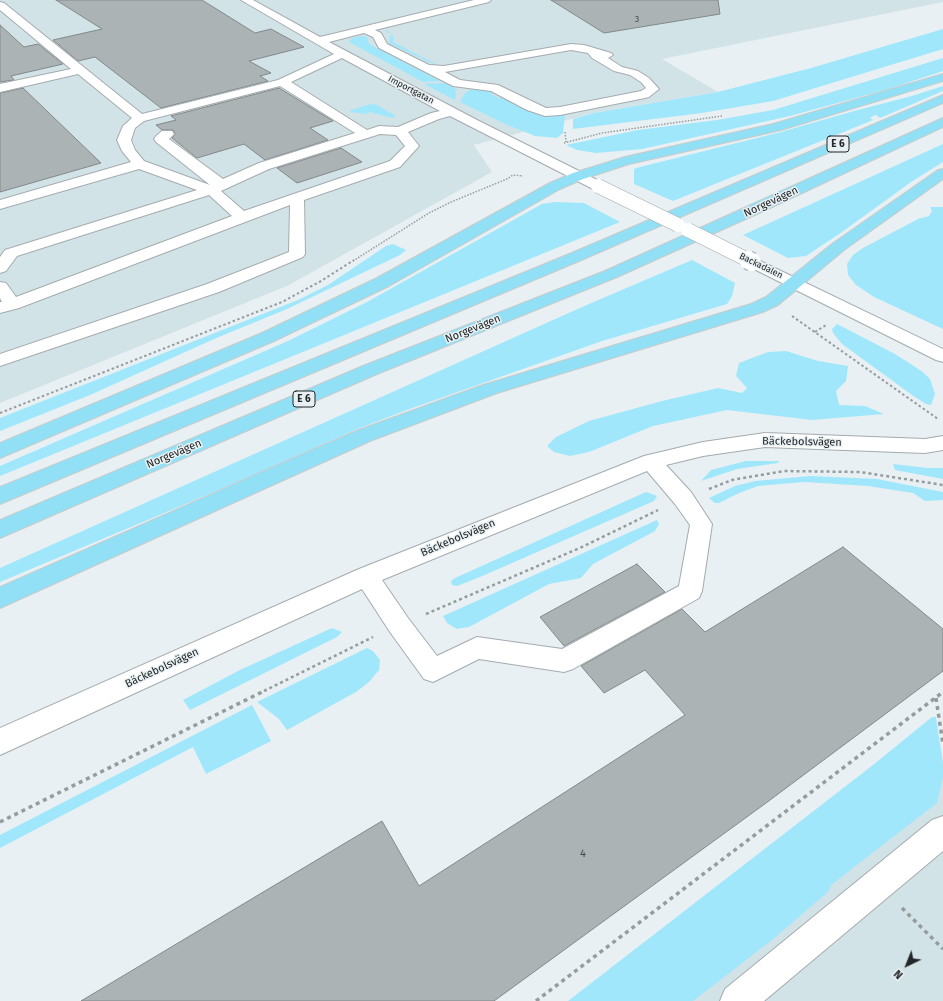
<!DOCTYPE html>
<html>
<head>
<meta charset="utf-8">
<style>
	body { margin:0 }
	#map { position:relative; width:943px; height:1001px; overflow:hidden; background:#e8f0f3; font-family:"Fira Sans",sans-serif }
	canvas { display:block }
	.north { position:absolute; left:887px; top:945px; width:40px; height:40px; -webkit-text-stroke:3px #e8f0f3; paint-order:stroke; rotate:223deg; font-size:11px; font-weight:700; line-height:16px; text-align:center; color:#232627 }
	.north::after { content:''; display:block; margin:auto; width:14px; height:18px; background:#232627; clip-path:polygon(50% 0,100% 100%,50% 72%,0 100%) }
</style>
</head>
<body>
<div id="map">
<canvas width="943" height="1001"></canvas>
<div class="north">N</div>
</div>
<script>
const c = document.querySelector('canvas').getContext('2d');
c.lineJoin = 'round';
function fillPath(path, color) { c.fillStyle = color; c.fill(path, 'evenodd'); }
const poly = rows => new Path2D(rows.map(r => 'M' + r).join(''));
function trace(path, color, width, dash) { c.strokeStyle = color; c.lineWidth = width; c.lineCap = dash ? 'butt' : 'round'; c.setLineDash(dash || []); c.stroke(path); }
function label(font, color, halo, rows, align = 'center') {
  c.font = font + ' "Fira Sans",sans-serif'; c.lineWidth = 3; c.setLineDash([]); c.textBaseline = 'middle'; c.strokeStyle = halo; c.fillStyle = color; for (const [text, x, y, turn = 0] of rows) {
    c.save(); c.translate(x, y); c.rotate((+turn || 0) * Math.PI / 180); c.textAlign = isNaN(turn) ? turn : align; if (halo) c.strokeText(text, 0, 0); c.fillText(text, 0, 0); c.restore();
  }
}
fillPath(poly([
	[0,0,943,0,943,2,662,59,718,92,594,113,474,145,492,172,287,286,0,403],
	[943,760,943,1001,646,1001]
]), '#d2e3e8');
fillPath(poly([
	[943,29,943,49,773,101,702,113,573,129,573,119,594,113,718,92,811,68],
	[387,30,393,36,393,42,440,66,423,60,421,57,418,57,389,43,390,36,392,35,385,31],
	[361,36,367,37,369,44,440,81,423,82,349,42,352,38],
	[943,58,943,71,889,89,790,116,642,149,596,153,577,150,566,145,638,130,717,120,773,110],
	[444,83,455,88,456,94,455,100,424,84],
	[943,86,943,91,880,118,876,115,873,116,870,118,873,120,673,201,634,184,634,169,640,167,781,132,854,111,912,96],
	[472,89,489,90,496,92,491,94,499,98,504,97,506,98,505,99,516,105,564,113,565,115,563,133,557,138,535,136,505,124,460,102,465,93],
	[373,104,377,105,396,116,393,118,369,112,368,114,350,112,351,110,367,105],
	[943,144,943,162,911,182,842,232,806,256,788,258,743,235],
	[555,202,584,203,620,222,0,476,0,466,288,341,367,302,542,204],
	[930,207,943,207,943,329,874,297,856,285,848,275,847,264,853,255,863,248,918,219,929,216,932,211],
	[393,244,406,250,400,255,287,309,214,339,90,395,0,431,0,418,298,300,328,285,386,246],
	[692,260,735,283,732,296,727,304,602,341,407,410,355,430,262,472,0,582,0,568,582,307],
	[837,324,895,354,923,372,930,379,935,394,931,405,926,404,912,395,842,344,833,333,832,329],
	[786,351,818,361,848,366,846,381,836,391,839,405,865,406,884,414,812,420,727,410,653,426,589,452,570,456,554,452,547,446,556,437,589,421,662,401,718,388,742,393,747,388,736,376,739,363,768,352],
	[746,461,779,461,778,463,737,469,701,481,711,470],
	[893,464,928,468,943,468,943,479,895,470],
	[810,476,877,479,943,492,943,500,925,501,913,493,868,486,804,482,758,486,739,493,719,503,715,503,709,498,735,486,755,481],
	[646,492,657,496,654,501,480,577,457,586,452,585,451,581,455,578],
	[657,520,659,524,655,531,593,564,581,578,549,584,469,627,457,629,447,623,443,616],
	[332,628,342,632,337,637,190,710,183,700,240,670],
	[367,648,373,651,380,660,379,670,369,682,356,692,287,730,279,719,257,702],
	[252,705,271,741,206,774,193,747,0,848,0,835],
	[932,717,936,717,936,718,943,763,943,777,937,803,831,885,829,891,772,940,693,1001,568,1001,873,765]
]), '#a0e7fb');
const building = poly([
	[56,0,202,0,255,33,271,29,304,47,249,61,271,73,260,76,268,81,161,108,95,57,78,61,53,40,102,29,56,0],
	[551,0,718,0,720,14,604,33,551,0],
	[0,25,24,47,38,44,63,64,11,76,14,80,0,82,0,25],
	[23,88,101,163,0,192,0,93,23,88],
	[279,88,333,121,310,128,328,140,265,160,244,144,197,158,172,138,175,134,173,130,162,130,156,125,176,120,171,116,279,88],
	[341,148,362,162,297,183,277,168,341,148],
	[843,547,943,629,943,671,766,803,494,1001,81,1001,382,821,419,886,685,715,645,670,604,693,581,666,682,609,705,632,843,547],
	[637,564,665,592,564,646,540,617,637,564]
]);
fillPath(building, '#abb3b5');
trace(building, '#82898b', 1);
const minor = poly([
	[241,0,253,0,320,37,474,0,491,0,489,2,375,30,381,33,387,44,429,65,444,66,571,44,584,45,611,53,613,55,608,58,622,67,638,71,649,78,659,89,649,97,645,98,560,115,545,116,527,110,491,91,453,86,379,48,373,37,364,33,329,42,477,120,603,183,605,186,603,189,598,190,593,189,450,116,439,119,408,132,419,146,400,167,304,200,305,254,303,257,219,292,0,366,0,354,207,284,289,252,290,205,19,308,0,313,0,302,2,302,0,298,0,282,6,283,16,297,232,216,209,195,17,256,6,271,0,273,0,257,5,250,197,190,139,169,0,209,0,200,131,162,122,151,117,140,123,126,132,118,78,74,0,92,0,84,71,69,0,10,0,2,4,3,142,114,278,80,334,54,241,0],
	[571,50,588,53,592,58,614,71,630,75,641,82,646,88,641,91,560,107,546,108,498,85,460,80,445,72,571,50],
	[342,58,440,111,431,113,398,127,379,126,367,130,291,82,342,58],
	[280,86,355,133,259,163,223,179,169,139,174,134,172,131,162,131,156,136,154,139,156,142,210,185,144,161,135,150,131,140,135,128,144,121,280,86],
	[380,134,396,135,405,146,390,161,244,211,221,191,269,169,380,134],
	[752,257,943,349,943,362,936,360,746,265,744,262,746,259,752,257],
	[765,433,925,439,943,436,943,450,925,453,765,447,703,456,666,465,691,492,712,524,702,591,699,598,573,669,564,672,479,659,433,682,424,679,390,632,362,589,0,755,0,728,359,569,644,456,703,442,765,433],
	[647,471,675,504,690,525,679,586,562,649,477,637,437,656,408,618,382,580,647,471],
	[943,816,943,851,764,1001,720,1001,725,989,932,820,943,816]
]);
const highway = poly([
	[943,74,943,81,781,130,629,164,583,179,560,189,389,286,274,341,0,458,0,443,262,333,377,278,550,183,573,173,625,157,773,124,943,74],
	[943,95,943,103,579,261,0,504,0,487,567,255,943,95],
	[943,118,943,127,770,208,617,277,377,374,0,538,0,520,363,366,605,271,943,118],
	[943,169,943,179,844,250,778,305,763,312,497,393,370,441,0,608,0,587,356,431,483,385,751,304,766,297,832,244,938,170,943,169]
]);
trace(minor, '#a4abae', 2);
trace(highway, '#cacbcb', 2);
trace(poly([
	[565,132,566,142],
	[564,143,602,133,722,116],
	[353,261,429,213,451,202,507,179,513,175,523,176]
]), '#969c9e', 1.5, [1.5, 1.5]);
trace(poly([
	[792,316,938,419],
	[815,332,826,325],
	[0,413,282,302,321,281,354,260]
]), '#969c9e', 2, [2.5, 2.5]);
trace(poly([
	[709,489,732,480,784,471,860,472,943,485],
	[426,614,582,547,658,510],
	[264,691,373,637]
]), '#969c9e', 2.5, [3, 3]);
trace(poly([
	[936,698,943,744],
	[0,822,266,690],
	[902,908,943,949],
	[536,1001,943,692]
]), '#969c9e', 3.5, [4, 4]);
fillPath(minor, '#fff');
fillPath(highway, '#91e0f5');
const minorBridgeFar1 = poly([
	[598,186,678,225],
	[688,230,750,261]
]);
const minorBridge = poly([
	[748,260,752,262]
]);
trace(minorBridgeFar1, '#a4abae', 15, []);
trace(minorBridge, '#a4abae', 20, []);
trace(minorBridgeFar1, '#fff', 14);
trace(minorBridge, '#fff', 18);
label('9px', '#45494a', null, [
	["3",637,19]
]);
label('9px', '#232627', '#e8f0f3', [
	["Importgatan",411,90,28],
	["Backadalen",761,266,26]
]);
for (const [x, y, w] of [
	[838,144,22],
	[304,399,22]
]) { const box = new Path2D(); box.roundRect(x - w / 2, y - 8, w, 16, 3); c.fillStyle = '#e8f0f3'; c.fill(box); trace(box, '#232627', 1); }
label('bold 10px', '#232627', null, [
	["E 6",838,144],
	["E 6",304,399]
]);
label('11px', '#232627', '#e8f0f3', [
	["Norgevägen",771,202,-25],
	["Norgevägen",473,329,-22],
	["Bäckebolsvägen",802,442,1],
	["Norgevägen",174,454,-23],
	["Bäckebolsvägen",458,538,-23],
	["Bäckebolsvägen",162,668,-25]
]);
label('11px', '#45494a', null, [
	["4",583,854]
]);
</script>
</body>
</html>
